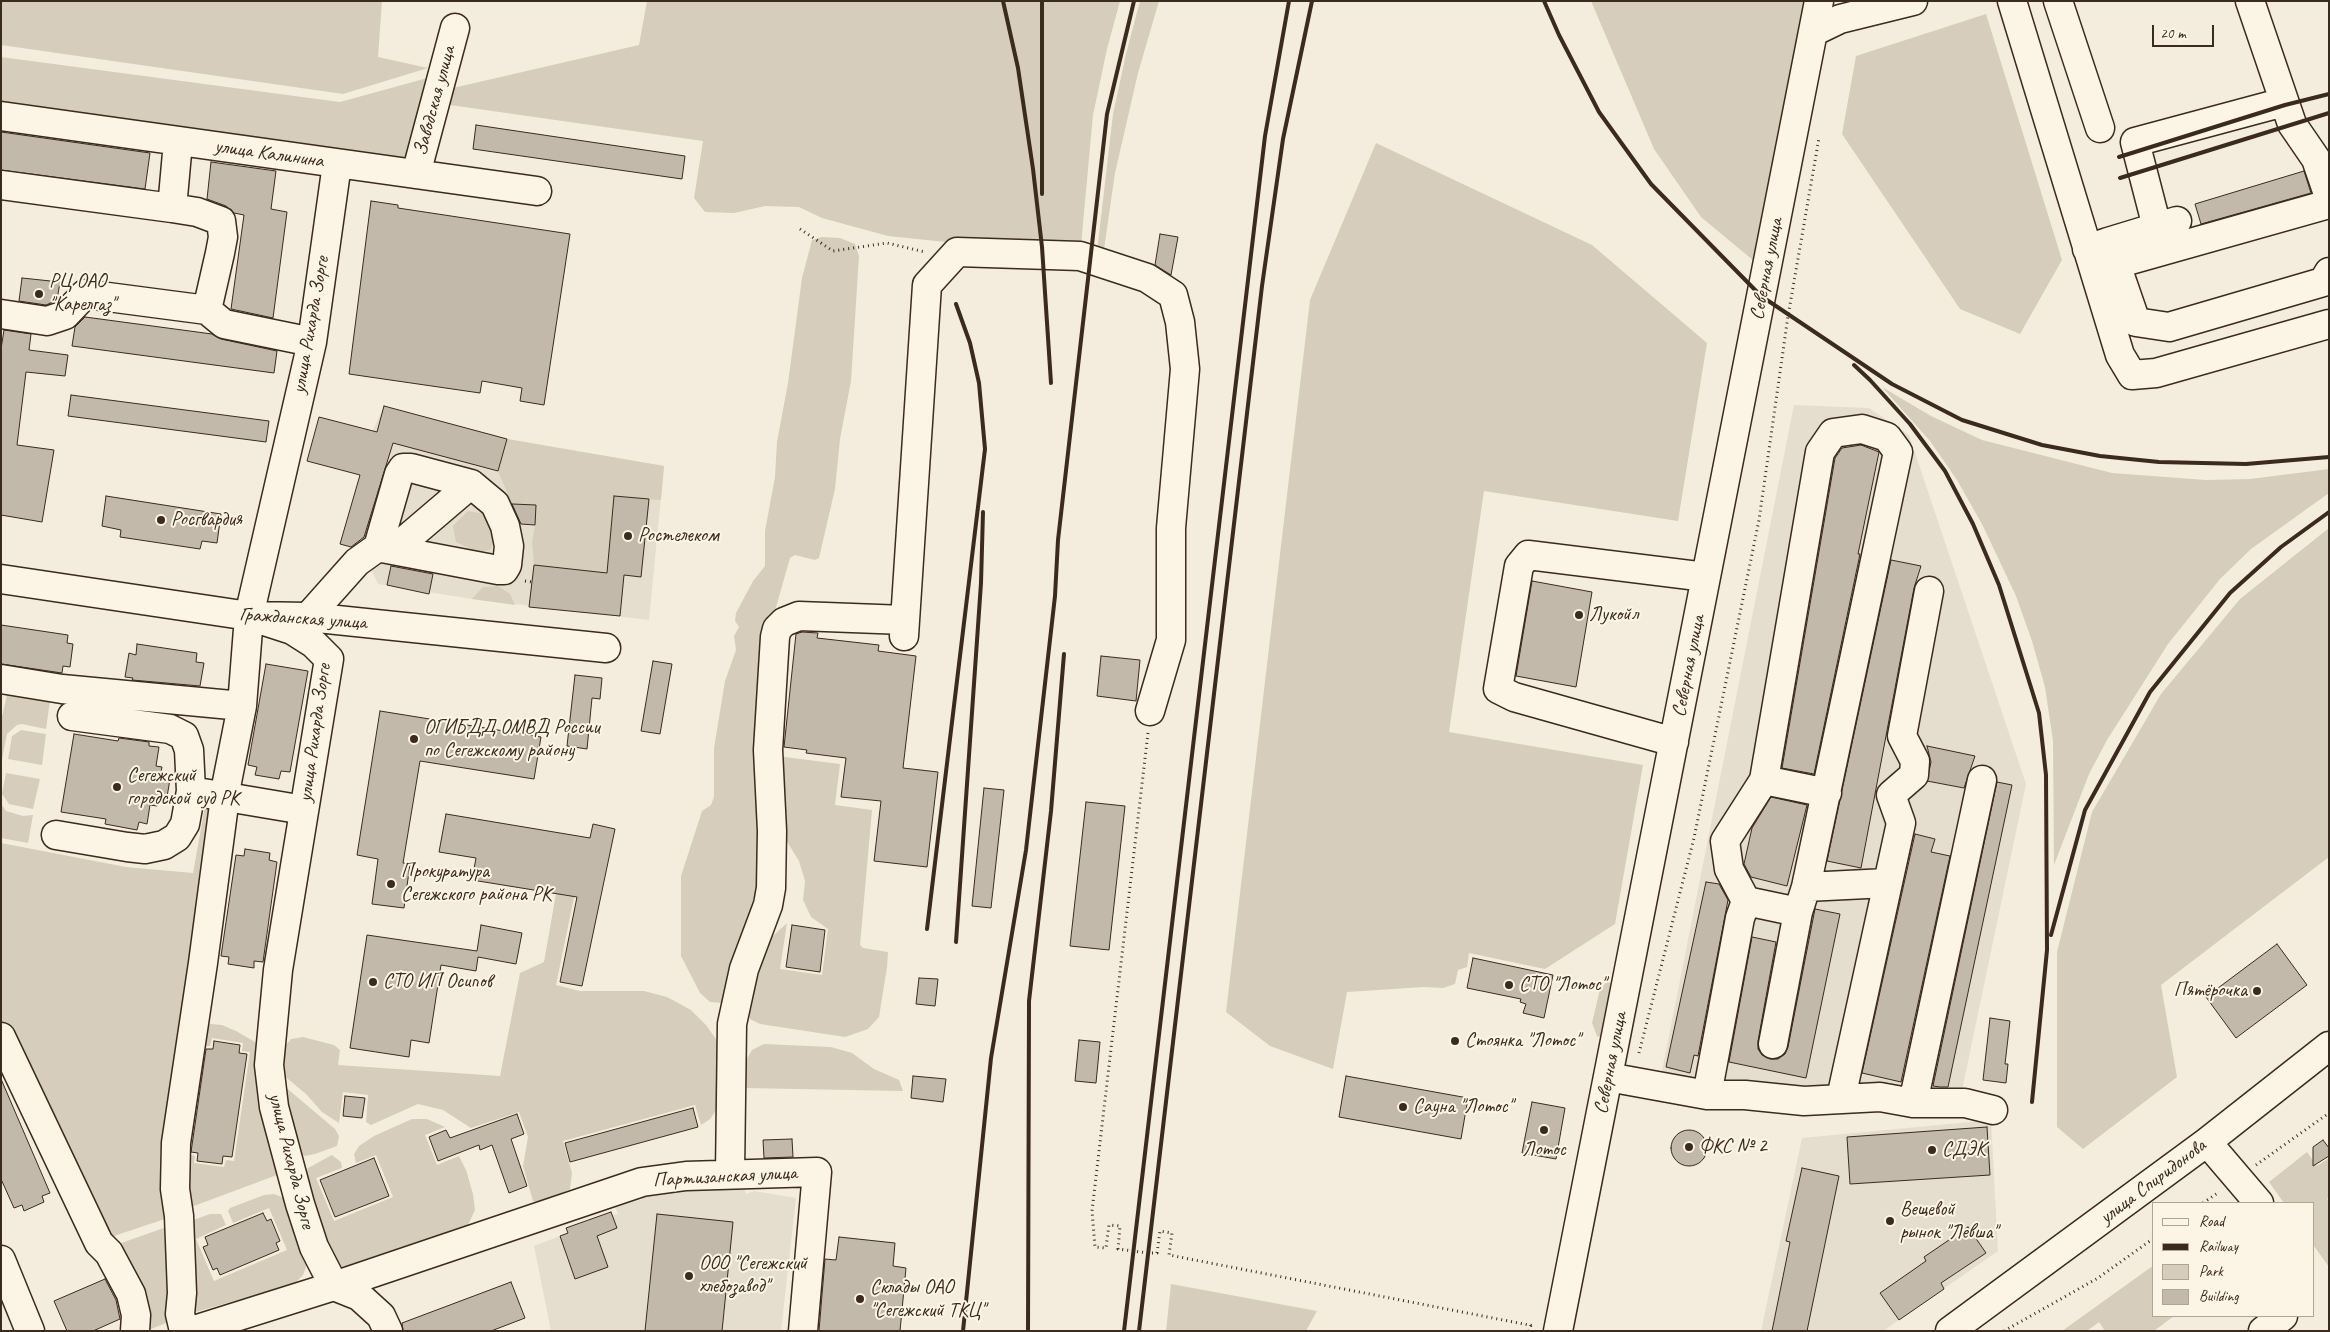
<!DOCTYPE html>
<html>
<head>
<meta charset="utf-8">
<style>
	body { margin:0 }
	#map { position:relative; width:2330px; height:1332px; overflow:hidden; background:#f4eddd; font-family:Caveat,sans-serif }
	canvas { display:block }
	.frame { position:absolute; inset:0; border:2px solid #3b2a1e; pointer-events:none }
	.legend { position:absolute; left:2152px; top:1202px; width:162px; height:115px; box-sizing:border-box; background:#fcf5e5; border:1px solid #afa495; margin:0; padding:6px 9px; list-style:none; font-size:15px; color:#3b2a1e }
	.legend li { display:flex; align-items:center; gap:10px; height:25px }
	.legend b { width:25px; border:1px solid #afa495 }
	.scale { position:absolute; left:2152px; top:25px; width:62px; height:22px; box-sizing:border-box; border:2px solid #3b2a1e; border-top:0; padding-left:6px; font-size:15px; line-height:18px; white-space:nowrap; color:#3b2a1e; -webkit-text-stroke:4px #fcf5e5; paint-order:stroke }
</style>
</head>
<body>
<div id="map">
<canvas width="2330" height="1332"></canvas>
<div class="frame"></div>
<ul class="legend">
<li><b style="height:6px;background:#fcf5e5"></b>Road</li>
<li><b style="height:6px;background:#3b2a1e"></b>Railway</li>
<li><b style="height:14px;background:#d6cdbd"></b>Park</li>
<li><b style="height:14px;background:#c3b9aa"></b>Building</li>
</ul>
<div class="scale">20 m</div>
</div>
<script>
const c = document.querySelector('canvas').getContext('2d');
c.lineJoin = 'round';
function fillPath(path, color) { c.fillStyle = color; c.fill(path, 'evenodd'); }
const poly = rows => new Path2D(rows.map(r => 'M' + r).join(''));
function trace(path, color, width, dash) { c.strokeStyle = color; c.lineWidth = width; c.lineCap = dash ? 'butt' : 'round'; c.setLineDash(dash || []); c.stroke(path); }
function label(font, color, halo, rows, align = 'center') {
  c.font = font + ' Caveat,sans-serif'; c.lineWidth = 4; c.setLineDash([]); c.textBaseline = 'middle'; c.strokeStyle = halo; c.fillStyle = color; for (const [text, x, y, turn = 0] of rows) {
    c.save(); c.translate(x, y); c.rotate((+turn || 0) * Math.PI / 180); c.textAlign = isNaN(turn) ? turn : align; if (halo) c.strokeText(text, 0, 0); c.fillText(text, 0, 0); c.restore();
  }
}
fillPath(poly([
	[1794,405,1869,408,1909,435,2026,784,1961,1095,1661,1076],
	[384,406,507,439,664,466,649,620,472,599,378,584,362,550,340,544,370,437],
	[1991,1120,1998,1251,1883,1331,1761,1331,1802,1138],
	[744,1186,746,1194,754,1191,796,1198,781,1331,551,1331,534,1246,568,1233,567,1228,611,1212,613,1215,618,1214,615,1207,643,1199,641,1192]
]), '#e5ddce');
fillPath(poly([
	[1,1,382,1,378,57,428,68,343,94,1,45],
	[647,1,1120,1,1107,49,1093,115,1080,256,888,236,822,218,799,207,765,206,734,213,705,212,694,198,703,141,443,104,453,88,639,45],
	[1140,1,1159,1,1138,73,1115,173,1101,270,1095,269,1113,114,1126,54],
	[1591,1,1811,1,1760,266,1701,217,1654,149],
	[1986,14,2062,260,2020,334,1960,309,1842,134,1856,56],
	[1,57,340,102,431,77,407,160,1,107],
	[1376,143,1592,245,1707,343,1678,521,1484,491,1449,732,1643,765,1615,924,1545,969,1469,953,1467,967,1458,970,1455,984,1443,988,1424,987,1347,992,1333,1069,1270,1046,1226,1012,1310,300],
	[822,237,840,238,855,244,859,256,851,381,840,439,835,489,819,558,815,560,795,555,790,558,769,632,758,883,728,996,722,1003,710,1002,700,993,681,956,681,876,702,811,711,805,714,797,714,748,725,681,736,650,734,636,739,627,735,621,736,613,753,581,765,566,765,531,775,477,777,442,788,383,802,278,812,240],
	[1882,387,1931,416,1982,440,2112,473,2206,480,2250,479,2329,469,2329,493,2251,549,2220,579,2168,644,2107,740,2089,774,2054,865,2053,741,2045,687,2032,641,2016,596,1983,526,1957,480,1930,441],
	[507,439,664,466,661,500,614,496,607,573,534,565,532,542,535,525,512,504,498,471],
	[468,511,485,514,496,538,490,550,477,552,456,542,453,526],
	[2329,528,2329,857,2161,985,2177,1077,2083,1149,2057,1127,2057,952,2092,812,2161,694,2240,599],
	[498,586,510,594,515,605,472,599,483,587],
	[7,695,50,701,46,729,22,724,17,725,7,734,2,759,1,721],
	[21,730,46,734,42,765,8,759,12,736],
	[777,756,840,764,835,805,872,810,860,945,863,948,888,952,887,967,879,1017,868,1029,845,1037,760,1024,750,1019,747,1010,761,947,787,923,780,969,822,975,828,929,811,917,803,900,805,881,799,861,786,840],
	[6,773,40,779,33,809,9,804,2,794],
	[206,801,219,803,171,1217,105,1239,19,1065,1,1023,1,843,126,867,193,873],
	[1,804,6,811,23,816,33,815,28,843,1,838],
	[565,842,585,844,556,985,580,991,644,991,667,997,691,1010,706,1025,718,1042,725,1068,720,1105,710,1119,701,1125,695,1105,563,1141,572,1173,570,1189,542,1203,533,1201,523,1166,528,1137,519,1112,471,1128,443,1110,418,1104,371,1125,366,1122,368,1095,343,1092,339,1123,322,1112,306,1094,282,1074,281,1058,285,1046,291,1039,303,1037,334,1045,340,1050,338,1065,500,1076,520,973,544,962],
	[1607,982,1616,985,1606,1039,1597,1036,1592,1023,1600,989],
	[211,1024,222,1025,236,1031,255,1042,260,1055,277,1175,186,1209,187,1154,195,1156,194,1163,224,1167,226,1160,234,1161,250,1052,242,1051,243,1043,212,1038,210,1046,203,1046,199,1027],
	[764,1044,831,1047,852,1053,874,1069,899,1080,903,1091,744,1088,745,1062,752,1050],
	[277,1080,335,1129,339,1136,337,1146,315,1154,305,1156,297,1154],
	[412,1119,427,1119,445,1127,425,1135,437,1165,459,1156,466,1170,473,1194,475,1210,467,1227,352,1269,333,1264,305,1179,308,1168,332,1155,341,1162,342,1168,316,1178,334,1221,393,1197,376,1155,356,1163,354,1154,359,1146,374,1136],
	[2307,1152,2317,1166,2329,1158,2329,1197,2327,1199,2329,1202,2329,1267,2314,1246,2314,1203,2284,1203,2269,1182],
	[274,1194,289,1200,308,1262,303,1275,294,1284,185,1315,188,1222,210,1214,221,1214,226,1225,196,1239,214,1281,287,1250,269,1208,233,1223,228,1211,230,1208,264,1195],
	[172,1225,172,1317,166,1323,151,1329,146,1327,113,1246],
	[2154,1265,2154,1316,2174,1316,2154,1331,2105,1331,2099,1322,2087,1331,2062,1331],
	[1171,1284,1317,1311,1306,1331,1166,1331]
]), '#d6cdbd');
const building = poly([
	[476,125,685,156,682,179,473,149,476,125],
	[1,132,150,153,145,189,1,170,1,132],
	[211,162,276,171,271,209,287,212,273,318,231,309,244,215,234,213,226,206,207,199,211,162],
	[2304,171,2311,193,2201,224,2195,204,2304,171],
	[371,201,398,205,398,208,570,234,544,405,520,401,522,388,482,381,480,393,349,374,371,201],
	[1160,234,1178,237,1171,275,1155,265,1160,234],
	[22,278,60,282,57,300,46,305,19,301,22,278],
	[85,317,212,334,221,339,277,351,274,373,72,346,75,327,85,317],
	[4,330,31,334,29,350,68,355,65,376,26,372,17,445,54,450,42,522,1,515,1,349,4,330],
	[71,395,269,421,266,442,68,416,71,395],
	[384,406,507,439,498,471,393,443,364,537,351,547,340,544,360,475,307,461,319,417,377,432,384,406],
	[1861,445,1879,452,1858,554,1860,554,1814,774,1782,768,1835,458,1842,448,1861,445],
	[106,496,221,514,217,543,202,541,200,549,120,537,121,530,102,526,106,496],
	[614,496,649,499,641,577,624,575,620,616,529,607,534,565,607,573,614,496],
	[512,504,536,505,535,525,521,524,512,504],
	[1891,560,1921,566,1914,588,1861,868,1827,861,1891,560],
	[391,566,433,574,429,594,387,585,391,566],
	[1532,581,1592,592,1576,687,1516,676,1532,581],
	[1,625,68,635,67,643,73,644,70,667,63,666,62,673,1,664,1,625],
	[802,632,818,633,817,638,879,645,878,651,916,656,903,768,938,772,927,867,874,861,881,801,841,797,846,758,806,753,807,750,784,747,796,634,802,632],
	[137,644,197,653,196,662,204,663,200,686,132,680,133,678,125,677,129,653,136,655,137,644],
	[1101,656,1140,660,1136,701,1097,696,1101,656],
	[653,661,672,664,660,734,641,731,653,661],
	[266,664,308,671,290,772,281,771,279,779,255,775,257,767,248,765,266,664],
	[575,675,602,678,600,699,592,698,587,749,567,746,575,675],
	[380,711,541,737,534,779,420,761,403,863,410,864,404,908,372,904,378,859,357,855,380,711],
	[74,734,118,741,119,738,149,742,149,746,159,747,156,766,162,767,160,777,170,779,167,797,159,796,157,806,150,805,147,824,139,822,137,830,105,824,106,819,61,812,74,734],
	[1927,746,1975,756,1964,788,1927,781,1931,762,1927,746],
	[1997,782,2012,785,1948,1087,1940,1087,1933,1086,1997,782],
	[984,788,1004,790,991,908,972,906,984,788],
	[1771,797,1807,805,1787,886,1751,877,1744,864,1752,828,1771,797],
	[1086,802,1125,806,1109,950,1070,946,1086,802],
	[446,814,590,838,593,824,615,829,582,986,560,982,577,897,472,880,476,858,439,852,446,814],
	[1915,834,1935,839,1931,852,1950,856,1901,1082,1862,1073,1915,834],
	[245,849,270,853,269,860,277,862,263,962,254,961,254,968,228,964,229,957,221,956,236,855,244,856,245,849],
	[1706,882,1719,884,1728,900,1698,1056,1694,1055,1690,1073,1666,1067,1706,882],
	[1815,909,1840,914,1806,1078,1729,1062,1752,937,1776,942,1758,1041,1758,1049,1762,1055,1770,1059,1778,1059,1785,1054,1788,1047,1815,909],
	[481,925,522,933,516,964,478,957,476,971,441,965,429,1043,411,1040,409,1057,350,1048,367,935,477,951,481,925],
	[792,925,825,930,820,972,786,967,792,925],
	[2277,944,2307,985,2236,1038,2206,997,2277,944],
	[1473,958,1553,975,1544,1018,1523,1013,1526,1004,1520,1002,1521,999,1467,988,1473,958],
	[919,978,938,979,935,1006,916,1004,919,978],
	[1990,1018,2010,1021,2005,1064,2008,1064,2006,1083,1983,1080,1990,1018],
	[1079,1040,1100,1042,1096,1083,1075,1081,1079,1040],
	[214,1041,240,1045,239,1053,247,1054,232,1157,223,1156,222,1164,197,1161,198,1153,191,1152,206,1049,213,1049,214,1041],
	[913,1076,946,1079,943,1102,911,1098,913,1076],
	[1346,1076,1468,1098,1461,1139,1339,1117,1346,1076],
	[1,1079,50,1193,42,1196,44,1202,24,1211,22,1205,14,1208,1,1179,1,1079],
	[345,1096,365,1098,362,1118,343,1116,345,1096],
	[1532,1102,1565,1108,1556,1159,1522,1153,1532,1102],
	[693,1108,698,1127,570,1162,565,1143,693,1108],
	[517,1114,524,1134,511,1139,527,1186,509,1193,492,1145,480,1150,479,1145,438,1161,429,1137,446,1130,450,1138,517,1114],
	[1987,1127,1990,1175,1850,1184,1847,1137,1987,1127],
	'1671 1148a18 18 0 1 1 36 0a18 18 0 1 1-36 0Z',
	[792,1139,793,1157,764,1158,763,1140,792,1139],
	[2323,1140,2329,1148,2329,1156,2313,1166,2313,1147,2323,1140],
	[374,1158,389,1196,335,1217,320,1180,374,1158],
	[1802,1168,1839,1176,1807,1331,1772,1331,1790,1242,1786,1241,1802,1168],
	[611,1212,617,1228,597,1236,608,1267,575,1279,560,1236,568,1233,566,1228,611,1212],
	[263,1213,267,1221,271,1219,280,1241,276,1243,279,1250,220,1275,217,1268,213,1270,203,1247,208,1245,205,1237,263,1213],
	[657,1214,733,1222,722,1331,645,1331,657,1214],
	[1968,1227,1986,1253,1941,1283,1944,1289,1899,1320,1880,1293,1926,1261,1924,1257,1968,1227],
	[839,1237,895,1243,893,1266,906,1268,900,1331,819,1331,825,1259,836,1260,839,1237],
	[105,1279,116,1300,120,1319,93,1331,67,1331,54,1301,105,1279],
	[511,1282,525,1318,491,1331,403,1331,402,1323,511,1282]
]);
fillPath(building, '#c3b9aa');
trace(building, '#3b2a1e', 1);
const minor = poly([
	[2012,1,2120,355,2132,375,2156,373,2329,324],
	[2058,1,2100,128],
	[2250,1,2292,124,2316,159,2329,197],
	[1813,32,1840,19,1913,1],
	[1,116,537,191],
	[337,164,312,342,249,616,292,630,314,644,329,659,278,970,269,1065,274,1107,300,1204,314,1247,334,1286,359,1296,381,1316,388,1331],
	[416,174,455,28],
	[1,185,172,208,178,142],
	[2157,227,2135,142,2284,102],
	[2108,242,2177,221],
	[2087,249,2108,242,2116,264,2329,204],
	[2116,264,2136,322,2169,327,2323,282,2329,272],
	[207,310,224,324,312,342],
	[1,314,47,321,65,315,85,294,207,310,220,253,223,237,221,221,197,212,172,208],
	[382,548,498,570,504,570,507,565,509,546,505,526,495,504,471,484],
	[1,579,249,616,308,617,606,648],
	[308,617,357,562,378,547,399,474,403,468,411,468,471,484,403,542,378,547],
	[904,636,927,285,957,252,1080,256,1147,278,1173,295,1180,322,1185,369,1171,528,1171,640,1150,711],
	[1,679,62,689,242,706],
	[72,716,170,729,184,736,189,750,191,791,304,810],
	[1674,742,1514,697,1498,689,1519,566,1528,555,1706,577],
	[1764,780,1827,793],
	[56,835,127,847,145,849,164,845,177,837,185,824,191,791],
	[1746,901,1798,912],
	[1,1037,99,1243,109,1253,131,1294,136,1315,135,1331],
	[1773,1044,1798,912,1806,887,1887,883],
	[1608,1077,1707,1095,1745,1095,1804,1101,1880,1097,1913,1103,1965,1103,1993,1110],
	[1707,1095,1740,918,1746,901,1729,869,1725,841,1764,780,1820,452,1833,433,1862,429,1887,437,1898,452,1806,887],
	[1841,1098,1901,823,1891,795,1914,775,1915,761,1902,736,1929,591],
	[1913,1103,1982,780],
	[2207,1142,2259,1203],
	[730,1173,732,1024,744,969,768,905,771,888,772,831,768,750,775,637,777,629,784,622,799,616,905,620],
	[1,1260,30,1331],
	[184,1331,180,1314,182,1293,179,1216,175,1189,176,1143,203,963,227,782,242,706,249,616],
	[191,1331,334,1286,642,1182,686,1176,817,1172,803,1331],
	[1558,1331,1819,1],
	[1950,1331,2207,1142,2329,1046],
	[2263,1331,2283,1316]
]);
trace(minor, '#3b2a1e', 31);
trace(poly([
	[800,229,833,251,887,243,925,252],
	[525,581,532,582],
	[1148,733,1092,1211,1095,1247,1106,1248,1109,1225,1120,1226,1118,1249,1148,1253,1157,1253,1160,1231,1172,1233,1169,1255,1534,1326],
	[1639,1053,1694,838,1759,520,1788,316,1819,138],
	[2256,1165,2329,1113],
	[2203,1203,2219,1192],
	[1529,1331,1531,1325],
	[2004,1331,2098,1278,2154,1238]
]), '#3b2a1e', 3, [1, 4]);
trace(minor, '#fcf5e5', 28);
trace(poly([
	[1003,1,1018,68,1033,169,1042,247,1051,383],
	[1042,1,1042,194],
	[1544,1,1559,35,1599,112,1651,184,1761,296,1892,384,1962,420,2042,445,2100,456,2159,462,2246,464,2329,457],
	[2119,157,2285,105,2329,94],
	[2120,178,2329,113],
	[1854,365,1870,380,1910,424,1945,471,1973,524,1999,585,2039,713,2046,775,2047,950,2032,1102],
	[927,929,985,449,979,383,970,343,956,304],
	[2051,935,2085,810,2150,692,2230,593,2281,547,2329,512],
	[956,942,981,583,983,512],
	[963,1331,991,1058,1026,850,1055,596,1058,540,1107,114,1134,1],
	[1028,1331,1029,1001,1051,811,1064,654],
	[1124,1331,1265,136,1289,1],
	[1139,1331,1262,286,1283,139,1312,1]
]), '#3b2a1e', 4);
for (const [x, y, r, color] of [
	[39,294,5,"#3b2a1e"],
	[161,520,5,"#3b2a1e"],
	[628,536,5,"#3b2a1e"],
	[1579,615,5,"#3b2a1e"],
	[414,739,5,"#3b2a1e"],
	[117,787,5,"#3b2a1e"],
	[391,884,5,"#3b2a1e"],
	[373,982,5,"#3b2a1e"],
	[1509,985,5,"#3b2a1e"],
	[2257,991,5,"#3b2a1e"],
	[1455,1041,5,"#3b2a1e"],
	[1403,1107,5,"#3b2a1e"],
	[1544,1130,5,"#3b2a1e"],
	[1689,1147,5,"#3b2a1e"],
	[1932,1150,5,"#3b2a1e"],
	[1890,1221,5,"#3b2a1e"],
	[689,1276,5,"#3b2a1e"],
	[860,1299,5,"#3b2a1e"]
]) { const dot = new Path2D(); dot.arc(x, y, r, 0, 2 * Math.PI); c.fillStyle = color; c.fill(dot); trace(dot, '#fcf5e5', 2); }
label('20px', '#3b2a1e', '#fcf5e5', [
	["Заводская улица",435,101,-75],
	["улица Калинина",269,154,8],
	["Северная улица",1767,269,-79],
	["улица Рихарда Зорге",311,325,-80],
	["Гражданская улица",303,619,4],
	["Северная улица",1689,666,-79],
	["улица Рихарда Зорге",315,733,-82],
	["Северная улица",1611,1063,-79],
	["улица Рихарда Зорге",291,1161,76],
	["Партизанская улица",725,1177,-3],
	["улица Спиридонова",2153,1182,-37]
]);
label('20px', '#3b2a1e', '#fcf5e5', [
	["РЦ ОАО",49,282],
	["\"Карелгаз\"",49,305],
	["Росгвардия",171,520],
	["Ростелеком",638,536],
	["Лукойл",1589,615],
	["ОГИБДД ОМВД России",424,728],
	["по Сегежскому району",424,751],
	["Сегежский",127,776],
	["городской суд РК",127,799],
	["Прокуратура",401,872],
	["Сегежского района РК",401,895],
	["СТО ИП Осипов",383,982],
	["СТО \"Лотос\"",1519,985],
	["Пятёрочка",2247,991,"right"],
	["Стоянка \"Лотос\"",1465,1041],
	["Сауна \"Лотос\"",1413,1107],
	["ФКС № 2",1699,1147],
	["Лотос",1544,1150,"center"],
	["СДЭК",1942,1150],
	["Вещевой",1900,1210],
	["рынок \"Левша\"",1900,1233],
	["ООО \"Сегежский",699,1264],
	["хлебозавод\"",699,1287],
	["Склады ОАО",870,1288],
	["\"Сегежский ТКЦ\"",870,1311]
], 'left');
</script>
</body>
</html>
